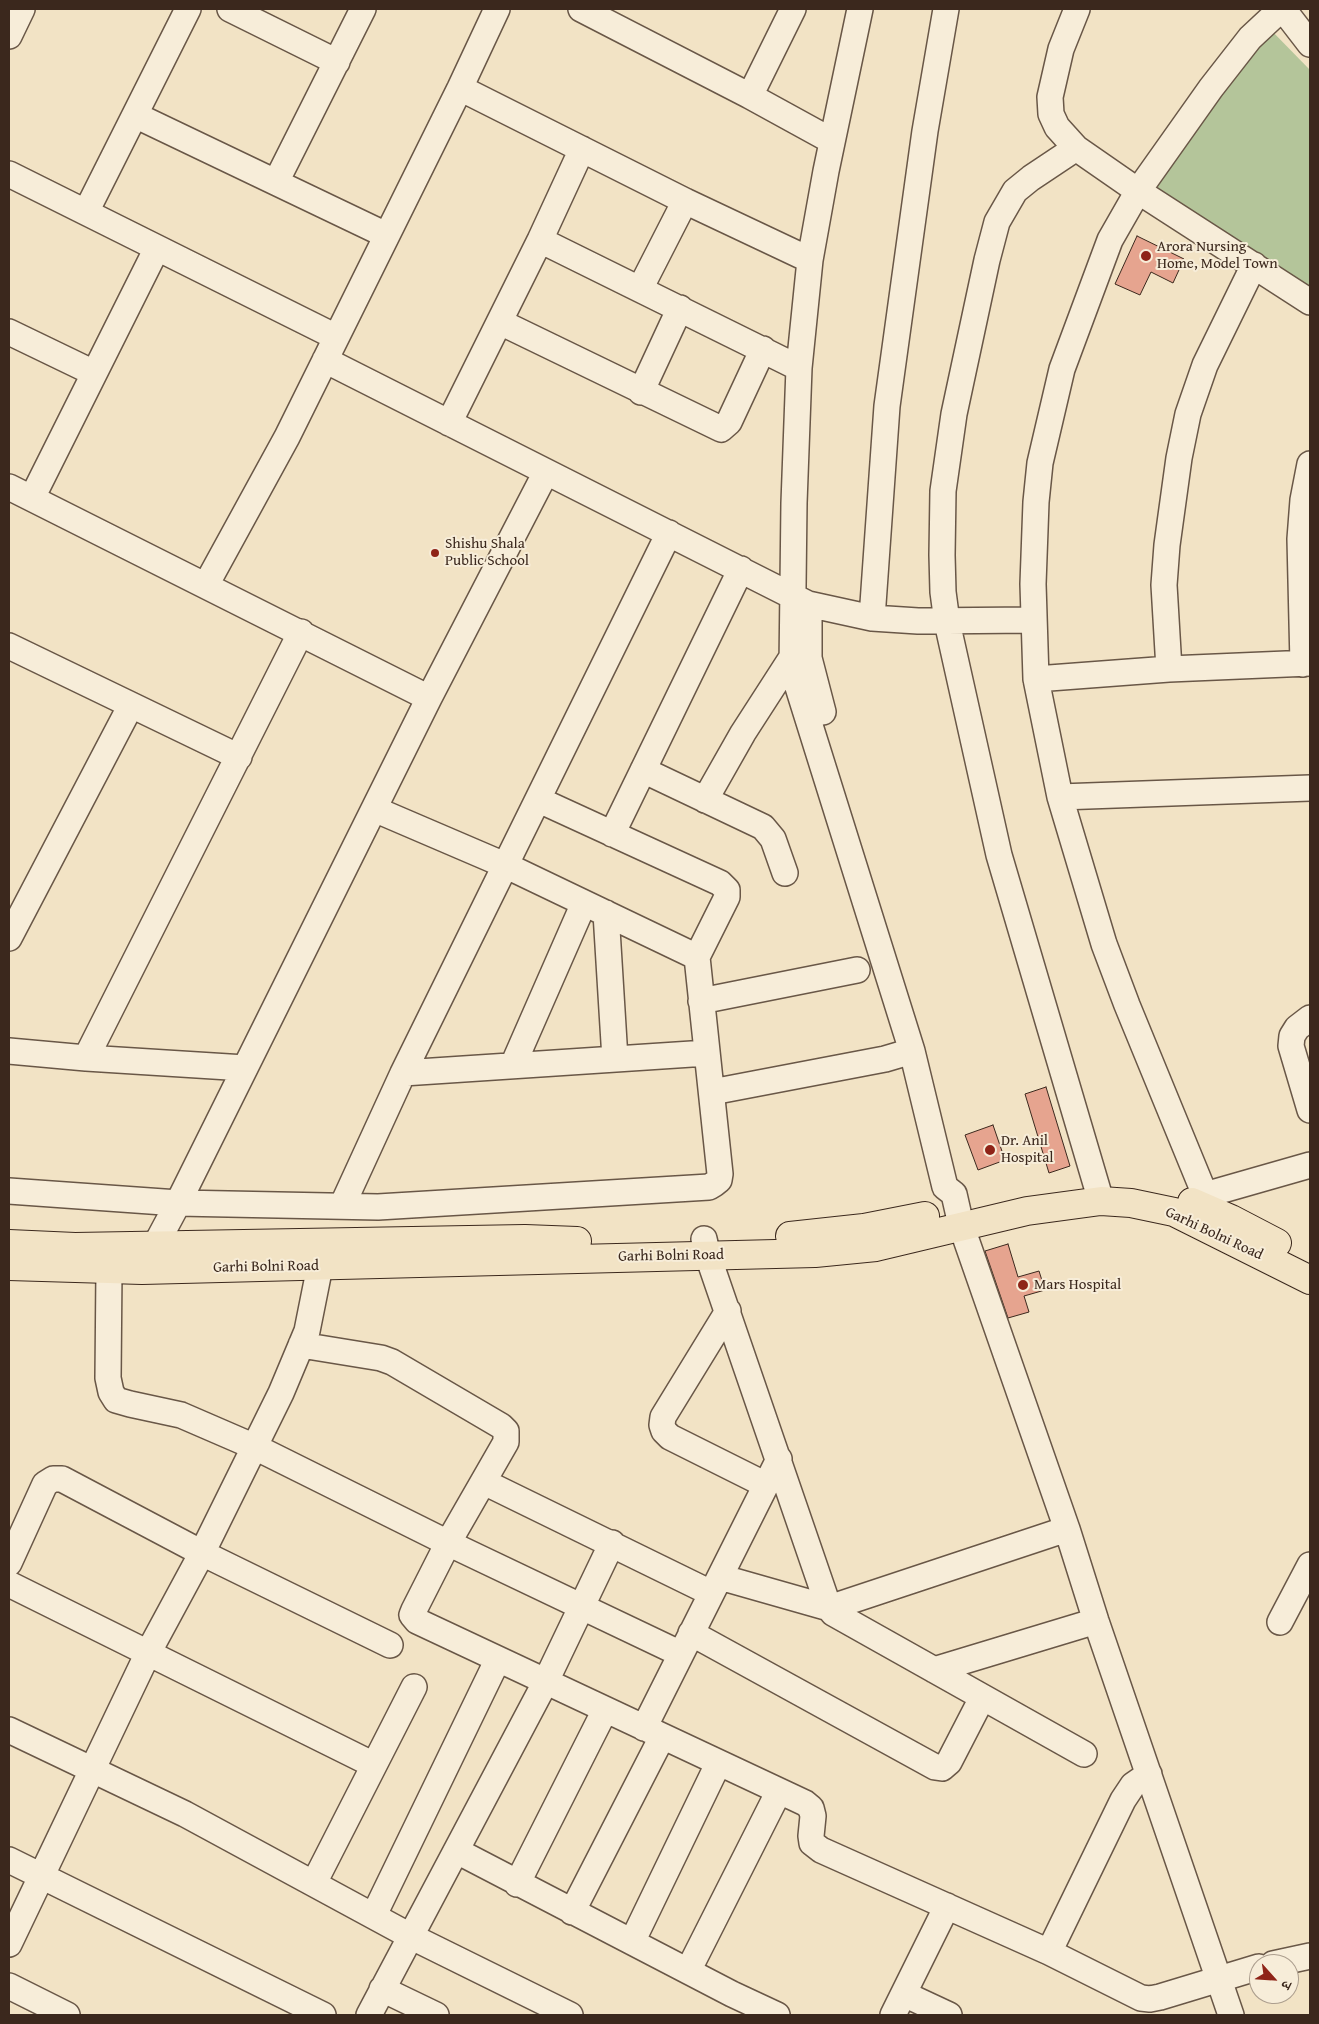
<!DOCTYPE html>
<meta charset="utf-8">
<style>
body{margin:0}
#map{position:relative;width:1319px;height:2024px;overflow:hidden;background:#f2e3c5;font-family:"Gentium Book Plus","Noto Serif Devanagari",serif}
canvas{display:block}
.frame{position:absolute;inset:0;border:10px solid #3b281d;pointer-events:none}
.north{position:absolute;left:1249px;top:1954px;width:50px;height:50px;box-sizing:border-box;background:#f7edd9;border:1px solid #ac9e8e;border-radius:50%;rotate:116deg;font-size:14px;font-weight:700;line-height:20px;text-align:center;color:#3b281d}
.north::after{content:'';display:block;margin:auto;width:18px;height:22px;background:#8f2418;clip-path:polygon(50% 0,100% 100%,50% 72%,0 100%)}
</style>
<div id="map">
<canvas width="1319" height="2024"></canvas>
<div class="frame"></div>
<div class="north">उ</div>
</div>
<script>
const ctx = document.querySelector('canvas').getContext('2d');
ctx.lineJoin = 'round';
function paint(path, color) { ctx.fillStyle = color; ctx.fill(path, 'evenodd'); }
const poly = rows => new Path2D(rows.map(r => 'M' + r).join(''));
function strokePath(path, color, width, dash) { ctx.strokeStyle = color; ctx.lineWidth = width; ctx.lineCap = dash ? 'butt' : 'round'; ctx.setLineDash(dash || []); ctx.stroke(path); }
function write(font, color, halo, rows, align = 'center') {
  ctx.font = font + ' "Gentium Book Plus",serif'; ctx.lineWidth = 4; ctx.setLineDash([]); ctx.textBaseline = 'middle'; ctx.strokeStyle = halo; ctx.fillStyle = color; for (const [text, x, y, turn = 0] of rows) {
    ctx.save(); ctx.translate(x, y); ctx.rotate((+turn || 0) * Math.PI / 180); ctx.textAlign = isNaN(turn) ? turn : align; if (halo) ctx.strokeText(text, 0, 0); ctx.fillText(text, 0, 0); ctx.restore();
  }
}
paint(poly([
 [1268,27,1310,70,1310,295,1148,194]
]), '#b4c59a');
const building = poly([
 [1137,236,1184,259,1173,283,1151,272,1140,295,1115,284,1137,236],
 [1046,1087,1070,1166,1049,1173,1025,1094,1046,1087],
 [993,1125,1005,1160,978,1170,965,1135,993,1125],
 [1008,1244,1018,1277,1039,1271,1045,1290,1024,1296,1029,1312,1008,1318,985,1251,1008,1244]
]);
paint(building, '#e6a48f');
strokePath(building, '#3b281d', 1);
const minor = poly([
 [230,9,337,62],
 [581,9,750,96,832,141],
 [860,9,826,171,810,260,799,368,794,503,792,668,912,1051,945,1187,954,1194,961,1225,1067,1529,1096,1621,1231,2015],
 [1077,9,1061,49,1050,97,1051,114,1057,127,1076,148,1138,191,1310,302],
 [1283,9,1310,44],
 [9,36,22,9],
 [460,88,685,201,810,260],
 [750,96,793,9],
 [135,115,386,235],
 [1076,148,1031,178,1015,191,997,222,987,260,954,414,943,491,942,555,943,592,947,622,999,855,1101,1201],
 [9,174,336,337],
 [276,182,363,9],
 [86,212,188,9],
 [540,240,799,368],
 [640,289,685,201],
 [500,322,721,429,729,422,763,349],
 [9,332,94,373],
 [325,360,808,604,872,618,918,621,1034,620],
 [641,392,680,308],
 [449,423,540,240,582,149],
 [9,487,429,698],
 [32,498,157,248],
 [206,585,287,437,460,88,497,9],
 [809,609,809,658,823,712],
 [872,618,887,406,925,131,946,9],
 [9,646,239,757],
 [1303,664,1300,539,1303,500,1310,464],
 [1169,669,1164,585,1167,545,1179,458,1188,414,1205,365,1254,265],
 [1036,679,1169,669,1310,663],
 [643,770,763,827,773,839,785,873],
 [1060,797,1310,788],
 [705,800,743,733,792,657],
 [374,809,507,866,697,957],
 [612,834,741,569],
 [606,913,615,1059],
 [9,938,131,705],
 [701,1001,857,970],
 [1310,1018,1297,1028,1292,1036,1291,1046,1310,1110],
 [9,1051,86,1058,245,1068],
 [86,1058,301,632],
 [513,1065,584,903],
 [403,1073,707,1053],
 [712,1092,885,1059,912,1051],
 [9,1191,178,1203,378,1207,709,1187,714,1184,719,1180,720,1174,697,957,727,897,727,890,720,883,539,800],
 [1205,1195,1127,1005,1104,944,1060,797,1036,679,1033,584,1036,502,1040,463,1062,369,1110,240,1138,191,1211,88,1250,38,1281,9],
 [1191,1202,1205,1195,1310,1165],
 [342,1206,403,1073,669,533],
 [704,1239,708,1256,829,1608,833,1613,1084,1754],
 [147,1261,178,1203,429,698,546,472],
 [109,1270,108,1378,111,1392,116,1400,130,1404,181,1415,255,1447,448,1543,681,1654],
 [728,1311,663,1417,662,1425,664,1431,670,1437,766,1485],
 [301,1345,381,1358,392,1362,501,1426,506,1431,506,1442,448,1543,414,1610,412,1615,417,1621,805,1803,811,1808,813,1816,811,1836,812,1843,821,1850,1049,1952,1141,1998,1150,1999,1160,1997,1259,1967],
 [484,1482,711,1593],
 [9,1563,45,1484,53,1479,62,1479,202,1553,390,1645],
 [720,1577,829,1608,1067,1529],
 [9,1584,374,1765],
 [1280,1622,1310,1565],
 [691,1633,935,1767,942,1768,949,1762,982,1698],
 [934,1670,1096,1621],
 [644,1728,779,1459],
 [9,1730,185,1814,412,1937,570,2015],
 [457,1851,732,1994,777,2015],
 [9,1860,323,2015],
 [314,1883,414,1687],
 [517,1884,605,1710],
 [572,1912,662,1737],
 [374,1915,498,1659],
 [632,1942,718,1764],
 [9,1944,148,1653,202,1553,281,1393,307,1331,320,1266,323,1246],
 [1049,1952,1123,1800,1133,1785,1149,1774],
 [1273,1964,1310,1956],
 [688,1971,779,1791],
 [9,1986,67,2015],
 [382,1989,436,2015],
 [904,1994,949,2015],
 [369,2015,546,1681,612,1543],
 [893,2015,947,1906]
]);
const major = poly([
 [1192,1202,1231,1219,1277,1243],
 [790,1236,864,1228,925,1216],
 [9,1244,75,1247,525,1239,577,1241],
 [9,1266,142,1270,815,1253,876,1247,1027,1211,1101,1201,1131,1203,1174,1212,1310,1280]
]);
strokePath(minor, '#695747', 28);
strokePath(major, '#3b281d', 30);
strokePath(minor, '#f7edd9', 25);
strokePath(major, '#f2e3c5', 28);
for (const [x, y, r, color] of [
 [1146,256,6,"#8f2418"],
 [435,553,5,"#8f2418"],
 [990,1150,6,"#8f2418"],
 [1023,1285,6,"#8f2418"]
]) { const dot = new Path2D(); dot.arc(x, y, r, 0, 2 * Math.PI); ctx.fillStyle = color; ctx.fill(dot); strokePath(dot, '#f7edd9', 2); }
write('15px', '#3b281d', '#f7edd9', [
 ["Arora Nursing",1157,247],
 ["Home, Model Town",1157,264],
 ["Shishu Shala",445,544],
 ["Public School",445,561],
 ["Dr. Anil",1001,1141],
 ["Hospital",1001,1158],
 ["Mars Hospital",1034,1285]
], 'left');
write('15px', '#3b281d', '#f7edd9', [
 ["Garhi Bolni Road",1214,1234,25],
 ["Garhi Bolni Road",671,1256,-1],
 ["Garhi Bolni Road",266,1267,-1]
]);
</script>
